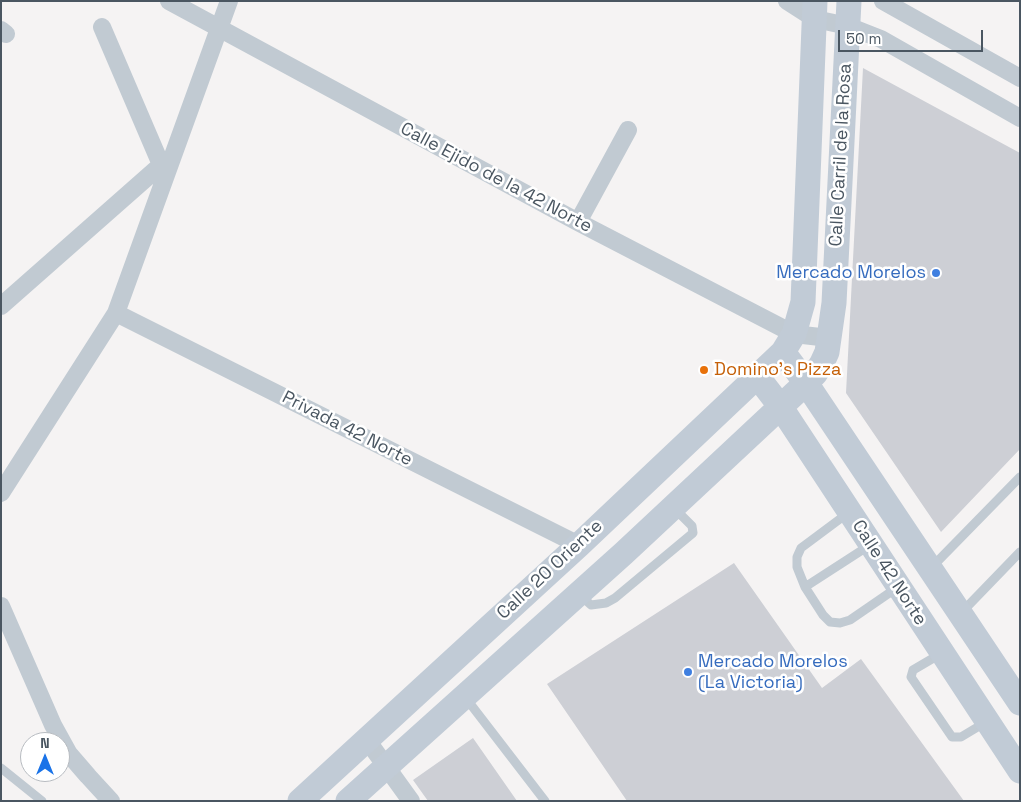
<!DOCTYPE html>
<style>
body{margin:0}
#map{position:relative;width:1021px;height:802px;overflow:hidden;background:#f5f3f3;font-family:"Space Grotesk",sans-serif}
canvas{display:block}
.frame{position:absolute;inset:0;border:2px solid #4a5661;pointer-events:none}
.north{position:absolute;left:20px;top:732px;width:50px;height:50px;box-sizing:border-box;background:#fff;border:1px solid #b7bbc0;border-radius:50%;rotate:0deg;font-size:14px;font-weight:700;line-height:20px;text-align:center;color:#4a5661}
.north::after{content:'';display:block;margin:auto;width:18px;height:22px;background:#1a73e8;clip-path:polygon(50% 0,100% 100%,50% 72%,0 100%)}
.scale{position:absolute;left:838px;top:30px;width:145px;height:22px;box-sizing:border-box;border:2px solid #4a5661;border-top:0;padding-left:6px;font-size:15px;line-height:18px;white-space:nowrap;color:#4a5661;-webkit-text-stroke:4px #fff;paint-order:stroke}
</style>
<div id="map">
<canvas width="1021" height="802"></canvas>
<div class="frame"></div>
<div class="north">N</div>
<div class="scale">50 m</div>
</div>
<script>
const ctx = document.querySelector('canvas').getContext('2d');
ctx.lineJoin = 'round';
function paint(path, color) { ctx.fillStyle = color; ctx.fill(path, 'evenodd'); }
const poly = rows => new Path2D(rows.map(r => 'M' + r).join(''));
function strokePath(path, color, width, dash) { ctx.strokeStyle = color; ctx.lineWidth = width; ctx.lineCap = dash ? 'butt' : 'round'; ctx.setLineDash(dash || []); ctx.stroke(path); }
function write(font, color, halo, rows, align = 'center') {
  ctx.font = font + ' "Space Grotesk",sans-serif'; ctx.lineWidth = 5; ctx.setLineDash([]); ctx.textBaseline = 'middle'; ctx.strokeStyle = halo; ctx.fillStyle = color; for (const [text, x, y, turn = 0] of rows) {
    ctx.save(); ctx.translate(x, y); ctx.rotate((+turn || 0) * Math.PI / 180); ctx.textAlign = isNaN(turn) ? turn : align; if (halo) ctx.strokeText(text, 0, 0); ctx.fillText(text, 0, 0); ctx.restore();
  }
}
paint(poly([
 [863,68,1020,153,1020,449,941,532,846,393],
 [734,563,822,688,861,659,964,801,627,801,547,684],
 [473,738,517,801,428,801,413,780]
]), '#cdcfd5');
strokePath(poly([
 [848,513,801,548,797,557,797,567,805,587,823,615,830,622,840,623,850,620,898,587],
 [931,568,1020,477],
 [805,587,870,545],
 [580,595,591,605,606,603,615,598,693,533,692,526,675,509],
 [962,612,1020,552],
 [942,653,913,670,911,677,952,737,961,737,986,722],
 [465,697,545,801],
 [1,768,42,801]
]), '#c1cad2', 9);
strokePath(poly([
 [169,1,578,222,794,334,829,338],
 [787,1,815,19,848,26,881,39,1020,118],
 [883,1,1020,78],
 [102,27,165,174],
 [1,30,6,34],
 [578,222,628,130],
 [1,306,161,165],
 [116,313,579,545],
 [1,493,116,313,229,1],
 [1,606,53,725,69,754,88,776,111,801],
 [367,740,411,801]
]), '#c1cad2', 18);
strokePath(poly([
 [783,352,806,383,1020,703],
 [757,376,780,406,1020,771],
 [300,801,579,545,783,352,794,334,803,302,815,1],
 [348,801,624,553,806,383,815,374,822,363,827,352,834,303,849,1]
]), '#c1cbd6', 25);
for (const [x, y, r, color] of [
 [936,273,5,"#3f7fe0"],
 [704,370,5,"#e8710a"],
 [688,672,5,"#3f7fe0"]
]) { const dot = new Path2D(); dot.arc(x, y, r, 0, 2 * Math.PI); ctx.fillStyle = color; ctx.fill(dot); strokePath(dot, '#fff', 2); }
write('18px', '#4a5661', '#fff', [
 ["Calle Carril de la Rosa",841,155,-87],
 ["Calle Ejido de la 42 Norte",496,178,28],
 ["Privada 42 Norte",347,429,27],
 ["Calle 20 Oriente",550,570,-43],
 ["Calle 42 Norte",889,573,57]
]);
write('18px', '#366cbe', '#fff', [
 ["Mercado Morelos",926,273],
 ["Mercado Morelos",698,662,"left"],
 ["(La Victoria)",698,683,"left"]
], 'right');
write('18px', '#c56008', '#fff', [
 ["Domino's Pizza",714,370]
], 'left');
</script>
